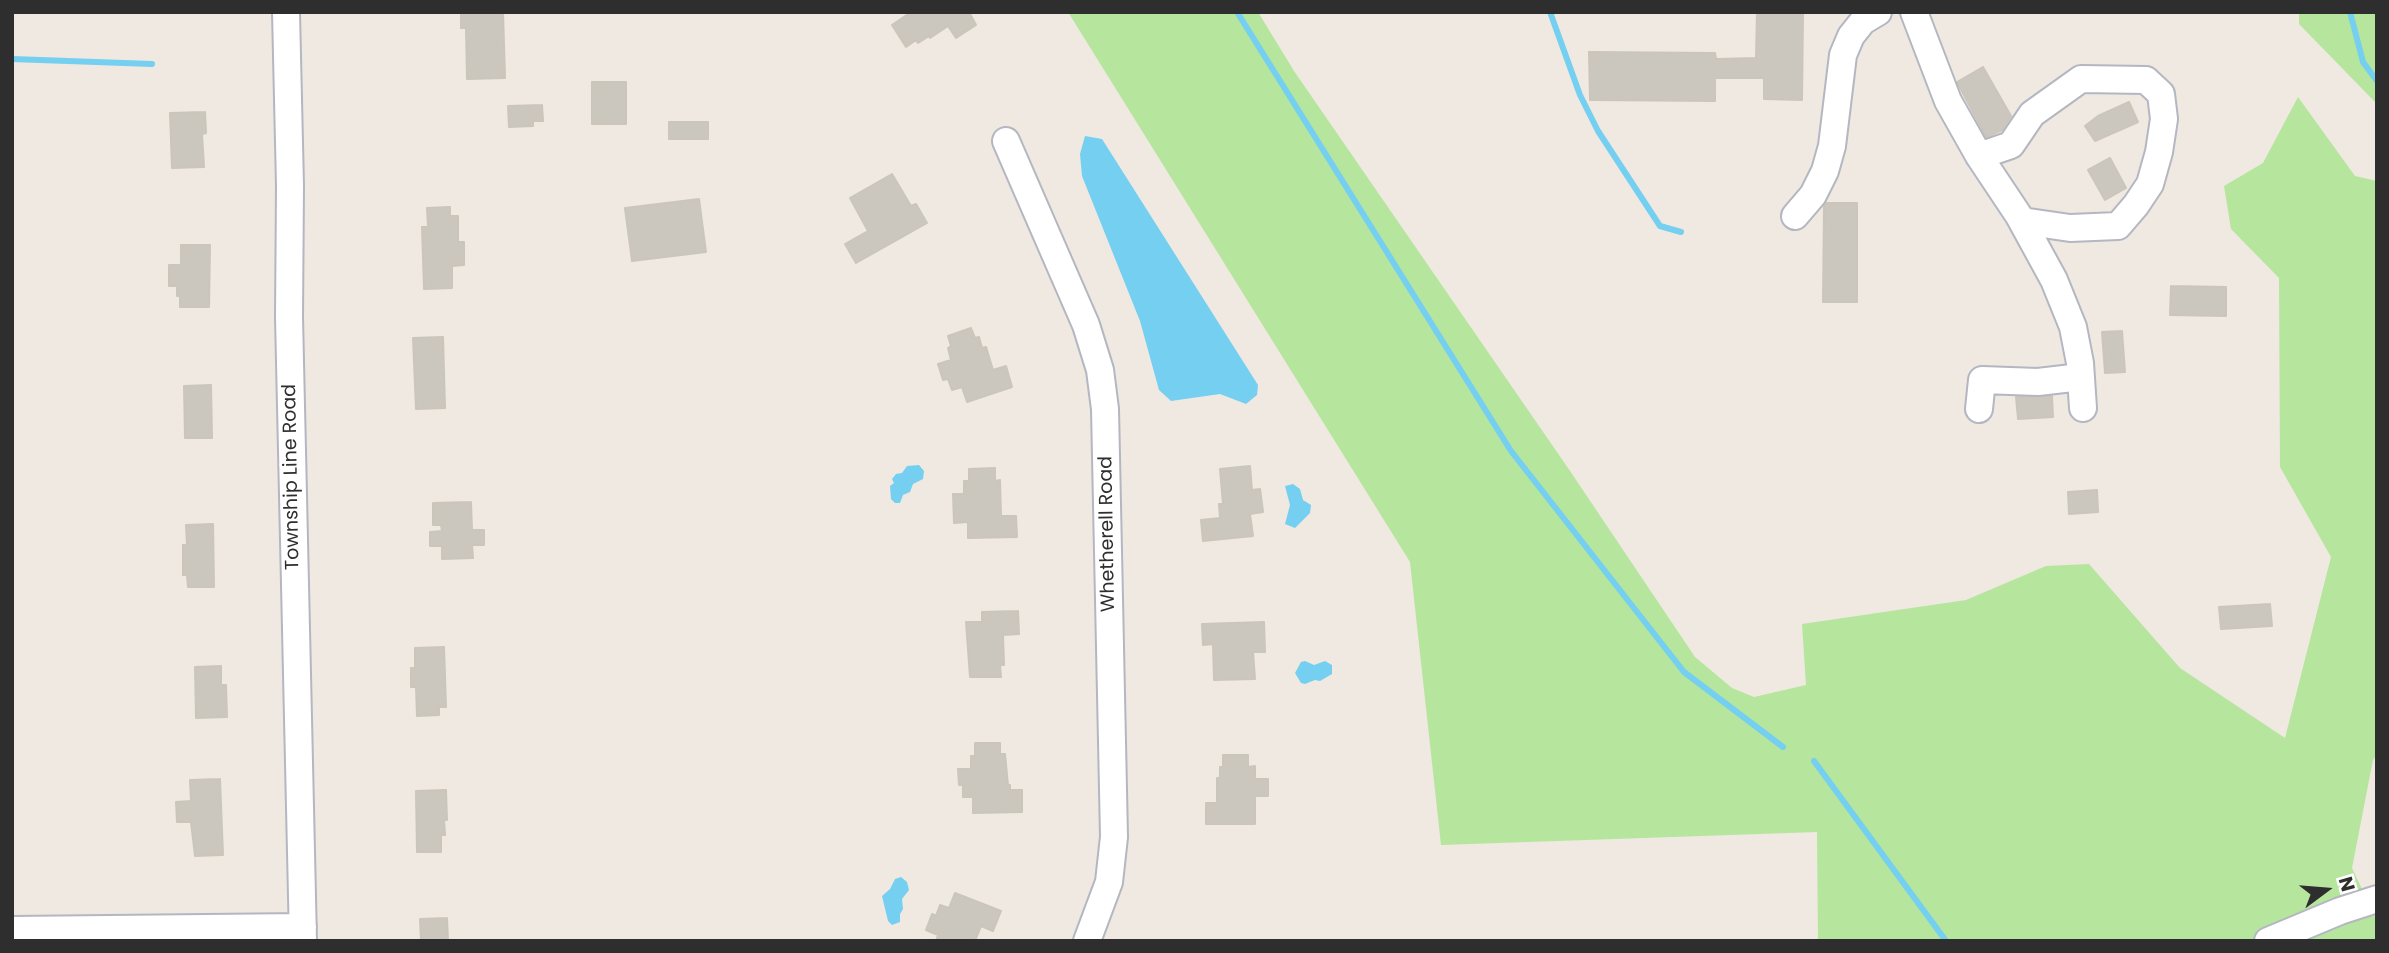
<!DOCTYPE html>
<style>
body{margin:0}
#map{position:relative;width:2389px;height:953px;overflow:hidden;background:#efe9e1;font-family:Poppins,sans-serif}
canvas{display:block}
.frame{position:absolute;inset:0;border:14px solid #2e2e2e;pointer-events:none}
.north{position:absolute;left:2291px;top:855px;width:70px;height:70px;-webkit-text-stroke:5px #fff;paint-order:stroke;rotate:74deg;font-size:19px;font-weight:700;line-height:28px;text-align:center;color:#2e2e2e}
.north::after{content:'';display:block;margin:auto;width:24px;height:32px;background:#2e2e2e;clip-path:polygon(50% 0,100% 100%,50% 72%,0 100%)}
</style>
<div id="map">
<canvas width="2389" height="953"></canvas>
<div class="frame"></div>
<div class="north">N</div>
</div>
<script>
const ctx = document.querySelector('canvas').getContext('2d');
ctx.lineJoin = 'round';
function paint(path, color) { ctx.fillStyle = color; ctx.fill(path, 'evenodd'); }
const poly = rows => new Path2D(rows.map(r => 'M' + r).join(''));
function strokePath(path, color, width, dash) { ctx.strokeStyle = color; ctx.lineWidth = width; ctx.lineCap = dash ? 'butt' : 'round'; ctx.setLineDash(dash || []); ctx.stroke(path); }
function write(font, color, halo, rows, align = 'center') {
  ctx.font = font + ' Poppins,sans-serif'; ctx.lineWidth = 5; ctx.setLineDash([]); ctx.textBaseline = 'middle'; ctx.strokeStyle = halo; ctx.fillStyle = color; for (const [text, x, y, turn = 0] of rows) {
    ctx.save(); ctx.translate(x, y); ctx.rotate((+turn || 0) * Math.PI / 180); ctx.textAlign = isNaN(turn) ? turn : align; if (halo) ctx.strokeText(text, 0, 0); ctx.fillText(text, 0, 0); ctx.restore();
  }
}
paint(poly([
 [1068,12,1258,12,1294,71,1568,468,1695,657,1732,688,1754,697,1806,685,1802,624,1966,600,2046,566,2089,564,2180,668,2285,738,2331,557,2280,467,2279,278,2231,229,2224,186,2263,163,2298,97,2355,176,2377,181,2377,755,2373,760,2352,868,2377,921,2377,941,1818,941,1817,832,1441,845,1410,562],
 [2299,12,2377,12,2377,104,2299,24]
]), '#b6e59e');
paint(poly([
 [1085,136,1102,139,1258,385,1257,395,1246,404,1220,394,1171,401,1159,390,1140,321,1082,176,1080,154],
 [919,465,924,471,923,479,913,484,910,492,903,495,900,503,895,503,891,499,890,486,894,483,892,479,896,474,902,473,907,466],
 [1293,484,1300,489,1303,500,1311,505,1310,513,1295,528,1285,524,1290,505,1285,486],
 [1305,661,1314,665,1325,661,1332,665,1332,674,1320,681,1315,680,1305,684,1301,683,1295,673,1301,662],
 [901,877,907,882,909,890,902,899,903,909,900,914,900,922,892,925,888,921,882,896,890,889,895,879]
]), '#75cff0');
strokePath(poly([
 [1237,12,1511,451,1684,672,1783,747],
 [1550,12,1580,95,1598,131,1660,226,1681,232],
 [2350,12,2363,62,2377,81],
 [12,59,152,64],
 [1814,761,1946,941]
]), '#75cff0', 6);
const building = poly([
 [461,12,503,12,505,78,467,79,466,28,461,28,461,12],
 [911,12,969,12,976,25,956,38,948,26,930,38,929,36,918,43,916,40,906,47,892,25,911,12],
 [1757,12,1803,12,1802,100,1764,99,1764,78,1715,78,1715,101,1590,100,1589,52,1715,53,1716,59,1756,58,1757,12],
 [1983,67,2011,116,2002,130,1986,137,1957,82,1983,67],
 [592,82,626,82,626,124,592,124,592,82],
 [2129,102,2138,122,2095,141,2085,126,2098,116,2129,102],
 [542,105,543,121,533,121,533,126,509,127,508,106,542,105],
 [205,112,206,133,202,134,204,167,172,168,170,113,205,112],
 [669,122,708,122,708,139,669,139,669,122],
 [2110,158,2126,188,2105,200,2088,170,2110,158],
 [892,174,911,206,916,204,927,223,856,263,845,244,868,231,850,198,892,174],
 [699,199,706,252,632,261,625,208,699,199],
 [1826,203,1857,203,1857,302,1823,302,1824,207,1826,203],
 [450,207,450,216,458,216,458,242,464,242,464,265,452,266,452,288,424,289,422,227,428,227,427,208,450,207],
 [181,245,210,245,209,307,180,307,180,296,177,296,177,286,169,286,169,265,181,265,181,245],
 [2171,286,2226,287,2226,316,2170,315,2171,286],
 [971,328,975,338,979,337,982,348,986,347,993,370,1006,366,1012,387,967,402,962,387,952,390,948,379,943,380,938,364,951,360,948,348,951,346,948,336,971,328],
 [2122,331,2125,372,2105,373,2102,332,2122,331],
 [443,337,445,408,416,409,413,338,443,337],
 [211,385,212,438,185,438,184,386,211,385],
 [2052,396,2053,417,2018,419,2016,397,2052,396],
 [1250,466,1252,490,1260,489,1263,512,1250,514,1253,536,1203,541,1201,520,1220,518,1219,504,1223,504,1220,469,1250,466],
 [995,468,995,481,1000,480,1001,516,1016,516,1017,537,968,538,968,522,954,523,953,494,964,494,964,481,969,481,969,469,995,468],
 [2097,490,2098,512,2069,514,2068,492,2097,490],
 [471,502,472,530,484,530,484,545,472,545,473,558,442,559,442,546,430,546,430,532,442,531,441,525,433,525,433,503,471,502],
 [213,524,214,587,188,587,187,575,183,575,183,545,187,545,186,525,213,524],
 [2270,604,2272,626,2221,629,2219,607,2270,604],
 [1018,611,1019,634,1003,635,1004,665,1000,665,1001,677,970,677,966,622,982,622,982,612,1018,611],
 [1264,622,1265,652,1253,652,1255,679,1214,680,1213,644,1203,645,1202,624,1264,622],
 [444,647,446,707,439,707,439,715,417,716,416,687,411,687,411,668,415,668,415,648,444,647],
 [221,666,221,685,226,685,227,717,196,718,195,667,221,666],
 [975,743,1000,743,1000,754,1005,754,1008,785,1010,785,1010,790,1022,790,1022,812,973,813,973,797,963,797,963,785,959,785,958,769,971,769,971,756,975,756,975,743],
 [1223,755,1248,755,1248,767,1255,766,1255,779,1268,779,1268,796,1255,796,1255,824,1206,824,1206,803,1217,803,1217,778,1220,778,1220,767,1223,767,1223,755],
 [220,779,223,855,195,856,191,822,177,822,176,802,191,801,190,780,220,779],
 [446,790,447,820,444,820,445,835,441,835,441,852,417,852,416,791,446,790],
 [955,893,1001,911,993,931,981,926,975,941,936,941,938,935,926,930,932,914,936,916,940,905,949,908,955,893],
 [447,918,448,941,421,941,420,919,447,918]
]);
paint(building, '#cbc7bf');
strokePath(building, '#cbc5ba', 2);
const minor = poly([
 [286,12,290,186,289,317,303,941],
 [1914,12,1948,101,1979,156,2019,216,2054,280,2073,327,2080,363,2083,408],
 [1006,141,1086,325,1100,370,1105,409,1114,837,1109,882,1087,941],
 [1979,156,2011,145,2032,114,2081,79,2146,80,2161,94,2164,119,2159,152,2150,184,2136,205,2118,226,2070,228,2022,221],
 [1795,216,1813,195,1825,171,1832,146,1843,55,1851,36,1863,21,1878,12],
 [1979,409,1982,380,2038,382,2081,377],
 [12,930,303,927],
 [2268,941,2340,911,2377,899]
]);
strokePath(minor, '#b4b7c1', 30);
strokePath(minor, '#fff', 26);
write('19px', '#2e2e2e', '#fff', [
 ["Township Line Road",292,477,-91],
 ["Whetherell Road",1108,534,-91]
]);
</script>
